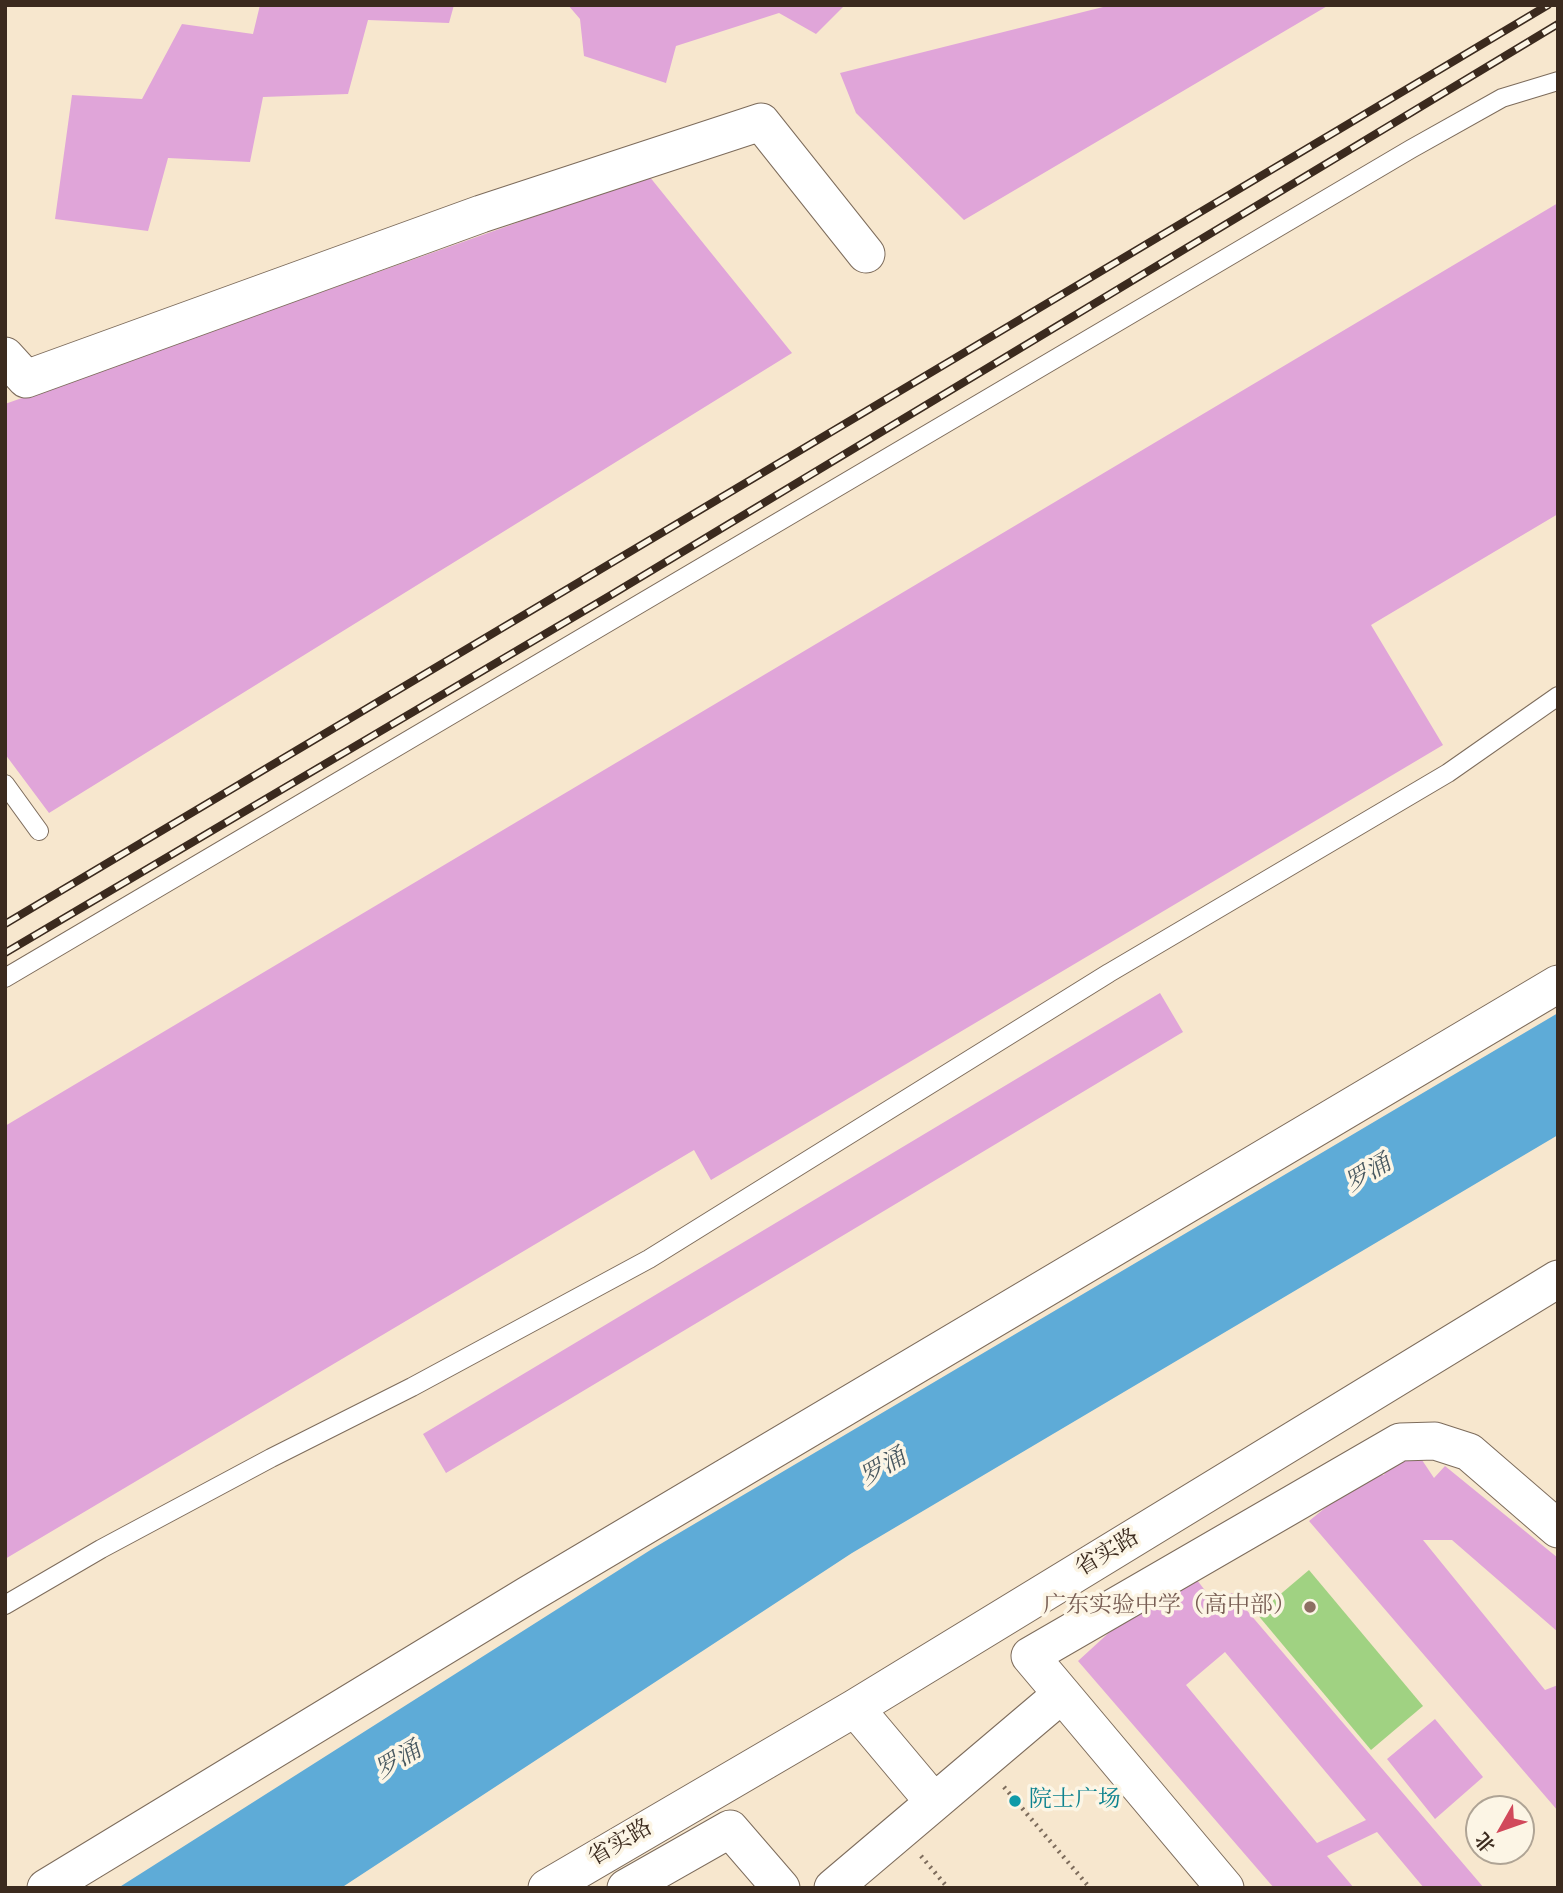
<!DOCTYPE html>
<meta charset="utf-8">
<style>
body{margin:0}
#map{position:relative;width:1563px;height:1893px;overflow:hidden;background:#f7e7ce;font-family:"IM FELL Double Pica","Noto Serif SC",serif}
canvas{display:block}
.frame{position:absolute;inset:0;border:7px solid #3b2a1e;pointer-events:none}
.north{position:absolute;left:1465px;top:1795px;width:70px;height:70px;box-sizing:border-box;background:#fcf5e5;border:2px solid #afa495;border-radius:50%;rotate:230deg;font-size:19px;font-weight:700;line-height:28px;text-align:center;color:#3b2a1e}
.north::after{content:'';display:block;margin:auto;width:24px;height:32px;background:#d1495b;clip-path:polygon(50% 0,100% 100%,50% 72%,0 100%)}
</style>
<div id="map">
<canvas width="1563" height="1893"></canvas>
<div class="frame"></div>
<div class="north">北</div>
</div>
<script>
const ctx = document.querySelector('canvas').getContext('2d');
ctx.lineJoin = 'round';
function paint(path, color) { ctx.fillStyle = color; ctx.fill(path, 'evenodd'); }
const poly = rows => new Path2D(rows.map(r => 'M' + r).join(''));
function strokePath(path, color, width, dash) { ctx.strokeStyle = color; ctx.lineWidth = width; ctx.lineCap = dash ? 'butt' : 'round'; ctx.setLineDash(dash || []); ctx.stroke(path); }
function write(font, color, halo, rows, align = 'center') {
  ctx.font = font + ' "IM FELL Double Pica","Noto Serif SC",serif'; ctx.lineWidth = 7; ctx.setLineDash([]); ctx.textBaseline = 'middle'; ctx.strokeStyle = halo; ctx.fillStyle = color; for (const [text, x, y, turn = 0] of rows) {
    ctx.save(); ctx.translate(x, y); ctx.rotate((+turn || 0) * Math.PI / 180); ctx.textAlign = isNaN(turn) ? turn : align; if (halo) ctx.strokeText(text, 0, 0); ctx.fillText(text, 0, 0); ctx.restore();
  }
}
paint(poly([
 [1309,1570,1423,1706,1371,1750,1257,1614]
]), '#a0d282');
paint(poly([
 [1558,1013,1558,1135,852,1553,341,1888,118,1888,652,1549]
]), '#5eabd7');
paint(poly([
 [260,5,454,5,449,23,368,20,348,94,263,97,250,162,168,158,148,231,55,219,72,95,142,99,182,24,253,34],
 [568,5,845,5,816,34,779,13,676,46,666,83,584,56,580,19],
 [1111,5,1329,5,964,220,856,113,840,73],
 [649,176,792,353,49,813,5,754,5,404],
 [1558,203,1558,514,1371,625,1443,745,711,1180,694,1150,5,1559,5,1126],
 [1160,993,1183,1032,446,1473,423,1434],
 [1405,1455,1422,1460,1434,1478,1445,1466,1558,1558,1558,1632,1452,1540,1423,1540,1545,1690,1558,1685,1558,1811,1309,1521,1367,1474,1384,1475,1390,1460],
 [1197,1580,1210,1597,1232,1593,1484,1888,1424,1888,1377,1832,1327,1856,1354,1888,1274,1888,1078,1661,1125,1618,1157,1604,1163,1588],
 [1225,1652,1366,1820,1317,1843,1186,1685],
 [1435,1719,1483,1777,1435,1819,1387,1759]
]), '#e0a5d9');
const service = poly([
 [5,784,39,831],
 [5,978,1411,149,1502,98,1558,81],
 [5,1605,101,1549,271,1458,412,1387,649,1259,1109,973,1448,773,1558,696]
]);
const minor = poly([
 [5,356,26,379,481,214,761,122,866,254],
 [1062,1694,1030,1656,1400,1442,1435,1441,1469,1452,1558,1529],
 [855,1708,934,1802],
 [46,1888,528,1595,1558,984],
 [547,1888,855,1708,1558,1279],
 [626,1888,730,1829,781,1888],
 [833,1888,1062,1694,1225,1888]
]);
strokePath(service, '#7d6c5c', 20);
strokePath(minor, '#7d6c5c', 39);
strokePath(poly([
 [1004,1787,1090,1888],
 [921,1856,948,1888]
]), '#7d6c5c', 4.5, [2, 5]);
strokePath(service, '#fff', 18);
strokePath(minor, '#fff', 37);
const rail = poly([
 [5,924,1548,5],
 [5,953,611,595,1558,24]
]);
strokePath(rail, '#3b2a1e', 8);
strokePath(rail, '#fcf5e5', 5, [16]);
for (const [x, y, r, color] of [
 [1310,1607,7,"#8d6e63"],
 [1015,1801,7,"#0f9aa8"]
]) { const dot = new Path2D(); dot.arc(x, y, r, 0, 2 * Math.PI); ctx.fillStyle = color; ctx.fill(dot); strokePath(dot, '#fcf5e5', 2.5); }
write('23px', '#3b2a1e', '#fcf5e5', [
 ["省实路",1108,1554,-31],
 ["省实路",621,1844,-30]
]);
write('23px', '#785e54', '#fcf5e5', [
 ["广东实验中学（高中部）",1296,1607]
], 'right');
write('23px', '#0d838f', '#fcf5e5', [
 ["院士广场",1029,1801]
], 'left');
write('italic 24px', '#47575f', '#fcf5e5', [
 ["罗涌",1369,1175,-31],
 ["罗涌",884,1469,-31],
 ["罗涌",399,1762,-31]
]);
</script>
